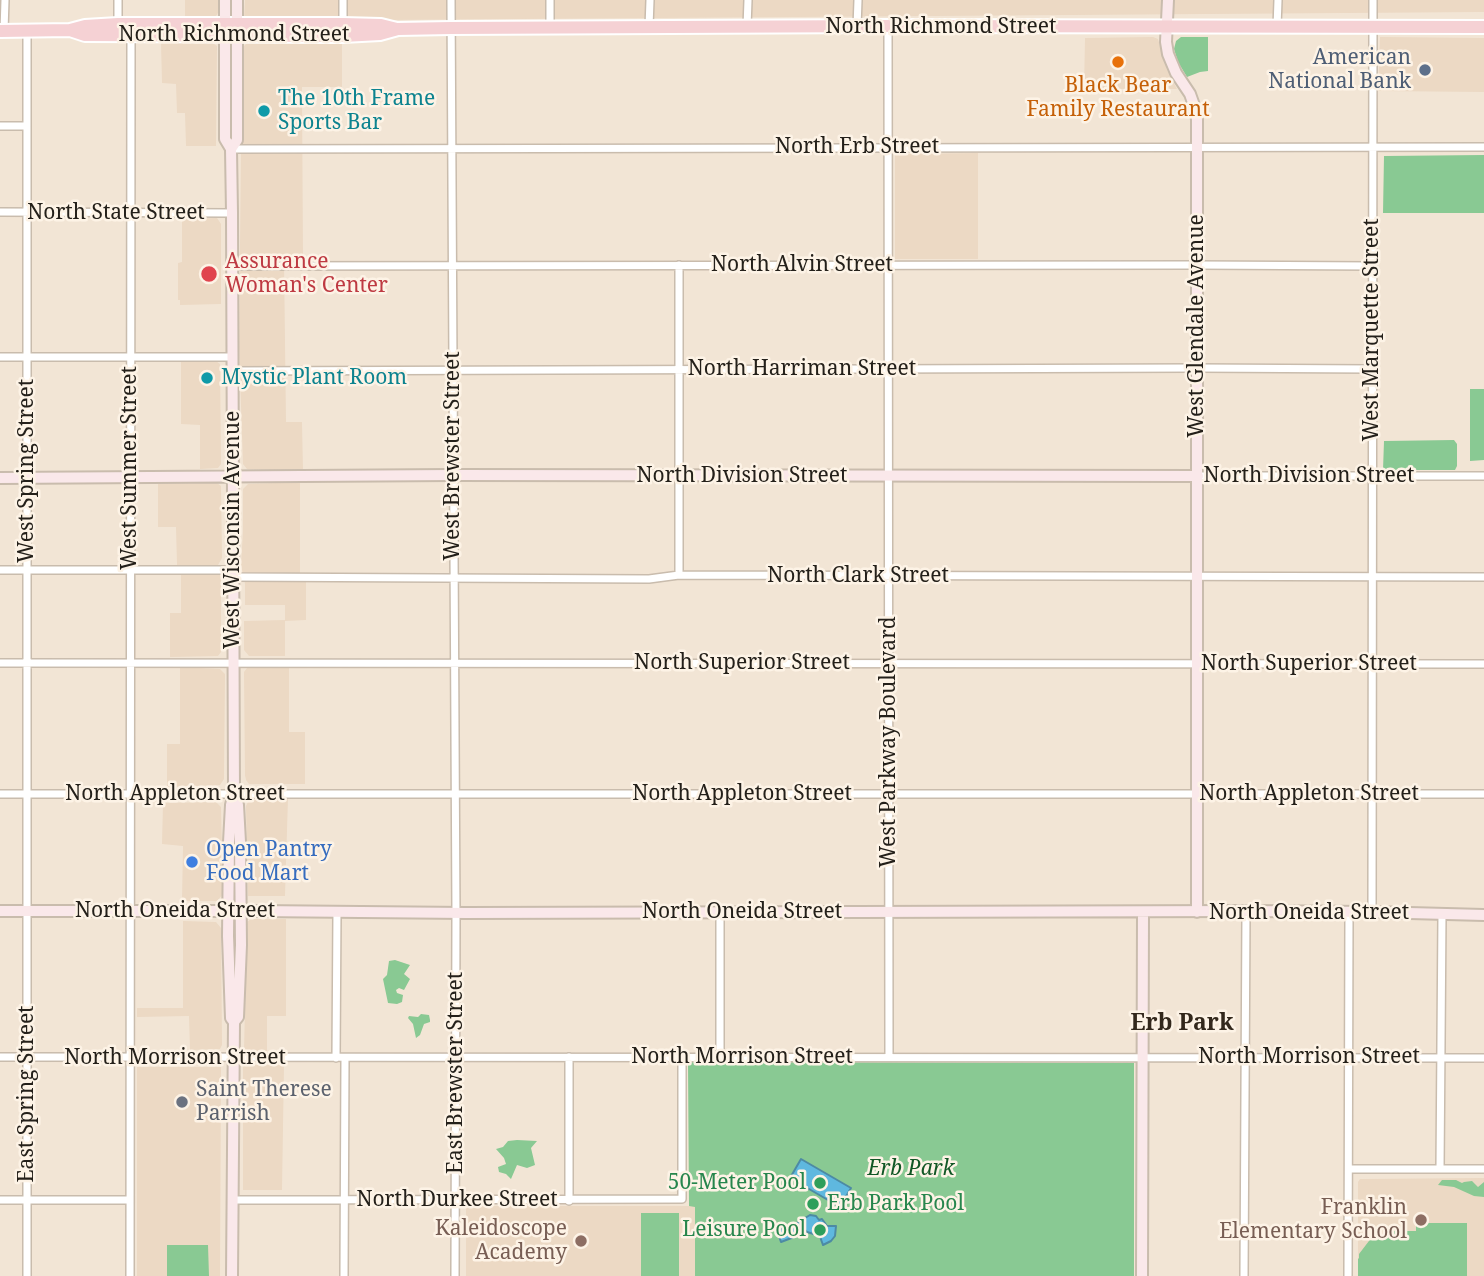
<!DOCTYPE html>
<style>
body{margin:0}
canvas{display:block;background:#f2e5d5}
</style>
<canvas width="1484" height="1276"></canvas>
<script>
const ctx = document.querySelector('canvas').getContext('2d');
ctx.lineJoin = 'round';
function paint(path, color) { ctx.fillStyle = color; ctx.fill(path, 'evenodd'); }
const poly = rows => new Path2D(rows.map(r => 'M' + r).join(''));
function strokePath(path, color, width, dash) { ctx.strokeStyle = color; ctx.lineWidth = width; ctx.lineCap = dash ? 'butt' : 'round'; ctx.setLineDash(dash || []); ctx.stroke(path); }
function write(font, color, halo, rows, align = 'center') {
  ctx.font = font + ' "Noto Serif",serif'; ctx.lineWidth = 5; ctx.setLineDash([]); ctx.textBaseline = 'middle'; ctx.strokeStyle = halo; ctx.fillStyle = color; for (const [text, x, y, turn = 0] of rows) {
    ctx.save(); ctx.translate(x, y); ctx.rotate((+turn || 0) * Math.PI / 180); ctx.textAlign = isNaN(turn) ? turn : align; if (halo) ctx.strokeText(text, 0, 0); ctx.fillText(text, 0, 0); ctx.restore();
  }
}
paint(poly([
 [185,0,220,0,220,8,217,15,211,19,185,20],
 [245,0,1484,0,1484,12,244,21],
 [1153,37,1158,39,1167,70,1177,89,1084,89,1085,38],
 [1380,37,1484,38,1484,92,1378,91],
 [342,40,342,87,302,87,303,260,284,261,286,422,302,422,303,471,247,469,243,464,239,346,242,48,248,42],
 [161,42,211,42,217,46,216,146,186,146,185,113,177,113,176,84,162,83],
 [978,153,978,259,895,259,895,154],
 [217,218,221,224,221,304,180,305,180,300,178,300,178,263,182,262,182,219],
 [181,361,216,361,220,364,221,464,218,468,200,469,200,425,181,424],
 [300,482,300,581,306,582,306,620,285,621,285,656,249,656,244,650,244,621,285,620,285,605,245,605,245,584,241,565,243,531,243,489,248,484],
 [158,483,217,483,221,486,222,558,218,565,177,565,176,527,158,527],
 [219,573,221,578,221,652,218,656,170,657,170,613,181,613,181,574],
 [289,666,289,732,305,732,305,784,249,784,246,780,245,775,244,672,247,668],
 [180,667,220,669,225,674,224,779,220,785,167,787,167,744,180,744],
 [288,798,285,896,248,896,246,806,249,800],
 [216,802,221,807,223,894,217,901,182,901,183,846,162,844,163,803],
 [251,919,286,919,286,1016,267,1016,267,1051,244,1051,247,922],
 [183,921,216,922,221,928,222,1045,220,1049,190,1050,189,1016,137,1017,137,1008,183,1008],
 [243,1065,284,1065,282,1190,243,1190],
 [137,1067,221,1067,220,1276,137,1276],
 [1484,1178,1484,1276,1358,1276,1358,1182,1360,1179],
 [466,1206,695,1206,695,1276,466,1276]
]), '#ecd9c4');
paint(poly([
 [1181,37,1208,37,1208,71,1200,72,1187,77,1178,62,1174,49,1176,41],
 [1484,155,1484,213,1383,213,1384,156],
 [1470,389,1484,389,1484,460,1470,461],
 [1454,440,1457,444,1457,466,1455,470,1383,470,1384,441],
 [395,960,410,965,404,974,410,979,404,990,399,988,396,990,397,993,403,995,402,1002,397,1004,388,1003,383,979,387,975,389,961],
 [421,1014,429,1015,430,1020,430,1022,424,1024,420,1035,416,1038,413,1024,408,1018,409,1016,418,1017],
 [688,1062,1134,1063,1134,1276,695,1276,695,1207,689,1206],
 [517,1140,537,1141,531,1148,535,1165,527,1168,517,1165,511,1179,506,1174,499,1172,498,1167,506,1164,504,1158,496,1149,503,1147,508,1141],
 [1442,1180,1456,1180,1462,1183,1464,1182,1472,1181,1478,1187,1484,1182,1484,1197,1474,1196,1454,1187,1438,1185],
 [641,1213,679,1213,679,1276,641,1276],
 [1421,1223,1467,1223,1467,1276,1358,1276,1358,1259,1359,1258,1359,1254,1372,1237,1384,1238,1385,1235,1383,1231,1416,1231,1416,1226,1420,1226],
 [167,1245,208,1245,209,1276,167,1276]
]), '#89c993');
const water = poly([
 [801,1159,851,1188,840,1207,790,1178,801,1159],
 [810,1215,816,1216,819,1220,822,1219,827,1226,836,1226,835,1236,831,1241,823,1245,819,1234,817,1235,807,1232,802,1227,800,1229,802,1234,781,1242,777,1230,795,1224,810,1215]
]);
paint(water, '#5fb8df');
strokePath(water, '#4d8aa4', 2);
const street = poly([
 [451,0,456,913,455,1276],
 [118,24,118,0],
 [343,25,343,0],
 [888,26,889,1056],
 [649,27,650,0],
 [747,27,748,0],
 [857,27,858,0],
 [1277,27,1278,0],
 [550,28,550,0],
 [4,31,5,0],
 [27,31,27,1276],
 [0,126,27,126],
 [231,149,1484,147],
 [0,212,232,213],
 [679,265,679,575],
 [231,266,1197,265,1372,266],
 [0,357,232,357],
 [232,371,1197,368,1372,369],
 [1198,476,1484,476],
 [0,570,233,570],
 [233,577,649,579,679,575,1484,577],
 [0,663,1484,664],
 [0,794,1484,794],
 [720,912,720,1057],
 [1372,912,1373,0],
 [0,1057,1484,1058],
 [569,1057,569,1201],
 [336,1058,337,911],
 [1349,1169,1484,1169],
 [1440,1169,1442,914],
 [0,1200,130,1200],
 [233,1200,682,1199,682,1057],
 [130,1276,131,32],
 [344,1276,345,1058],
 [1244,1276,1246,911],
 [1348,1276,1349,911]
]);
const secondary = poly([
 [225,0,225,139,231,149,232,213,234,793,231,805,229,842,228,936,231,1018,234,1022,232,1276],
 [1168,0,1166,42,1168,54,1176,73,1190,94,1196,111,1197,120,1197,912],
 [231,149,237,140,237,0],
 [0,478,453,475,1198,476],
 [0,911,256,911,466,913,1246,911,1372,912,1484,915],
 [234,1022,238,1017,241,945,240,842,238,805,234,793],
 [1142,1276,1143,912]
]);
const primary = poly([
 [70,30,85,35,343,36,380,34,398,29,451,28,888,26,1484,27],
 [0,31,70,30,85,26,118,24,343,24,381,25,397,29]
]);
strokePath(street, '#c9bcad', 10);
strokePath(secondary, '#c9bcad', 14);
strokePath(primary, '#fff', 16);
strokePath(street, '#fff', 7);
strokePath(secondary, '#fae8ea', 10);
strokePath(primary, '#f5d1d4', 12);
for (const [x, y, r, color] of [
 [1118,62,7,"#e8710a"],
 [1425,70,7,"#5c6f8a"],
 [264,111,7,"#0f9aa8"],
 [209,274,9,"#e0444e"],
 [207,378,7,"#0f9aa8"],
 [192,862,7,"#3f7fe0"],
 [182,1102,7,"#6b7280"],
 [820,1183,7,"#2e9e5b"],
 [813,1204,7,"#2e9e5b"],
 [1421,1220,7,"#8d6e63"],
 [820,1230,7,"#2e9e5b"],
 [581,1241,7,"#8d6e63"]
]) { const dot = new Path2D(); dot.arc(x, y, r, 0, 2 * Math.PI); ctx.fillStyle = color; ctx.fill(dot); strokePath(dot, '#fdf3e6', 2.5); }
write('21px', '#24201a', '#fdf3e6', [
 ["North Richmond Street",941,27],
 ["North Richmond Street",234,35],
 ["North Erb Street",857,147],
 ["North State Street",116,213],
 ["North Alvin Street",802,265],
 ["West Glendale Avenue",1197,326,-90],
 ["West Marquette Street",1372,330,-90],
 ["North Harriman Street",802,369],
 ["West Brewster Street",453,456,-90],
 ["West Summer Street",130,468,-90],
 ["West Spring Street",27,471,-90],
 ["North Division Street",742,476],
 ["North Division Street",1309,476],
 ["West Wisconsin Avenue",233,530,-90],
 ["North Clark Street",858,576],
 ["North Superior Street",742,663],
 ["North Superior Street",1309,664],
 ["West Parkway Boulevard",889,742,-90],
 ["North Appleton Street",175,794],
 ["North Appleton Street",742,794],
 ["North Appleton Street",1309,794],
 ["North Oneida Street",175,911],
 ["North Oneida Street",742,912],
 ["North Oneida Street",1309,913],
 ["North Morrison Street",742,1057],
 ["North Morrison Street",1309,1057],
 ["North Morrison Street",175,1058],
 ["East Brewster Street",456,1073,-90],
 ["East Spring Street",27,1094,-90],
 ["North Durkee Street",457,1200]
]);
write('21px', '#4e5e75', '#fdf3e6', [
 ["American",1411,58],
 ["National Bank",1411,82]
], 'right');
write('21px', '#c56008', '#fdf3e6', [
 ["Black Bear",1118,86],
 ["Family Restaurant",1118,110]
]);
write('21px', '#0d838f', '#fdf3e6', [
 ["The 10th Frame",278,99],
 ["Sports Bar",278,123],
 ["Mystic Plant Room",221,378]
], 'left');
write('21px', '#be3a42', '#fdf3e6', [
 ["Assurance",225,262],
 ["Woman's Center",225,286]
], 'left');
write('21px', '#366cbe', '#fdf3e6', [
 ["Open Pantry",206,850],
 ["Food Mart",206,874]
], 'left');
write('21px', '#5b616d', '#fdf3e6', [
 ["Saint Therese",196,1090],
 ["Parrish",196,1114]
], 'left');
write('italic 21px', '#115725', '#fdf3e6', [
 ["Erb Park",911,1169]
]);
write('21px', '#27864d', '#fdf3e6', [
 ["50-Meter Pool",806,1183],
 ["Erb Park Pool",827,1204,"left"],
 ["Leisure Pool",806,1230]
], 'right');
write('21px', '#785e54', '#fdf3e6', [
 ["Franklin",1407,1208],
 ["Elementary School",1407,1232],
 ["Kaleidoscope",567,1229],
 ["Academy",567,1253]
], 'right');
write('bold 23px', '#33281c', '#fdf3e6', [
 ["Erb Park",1182,1023]
]);
</script>
